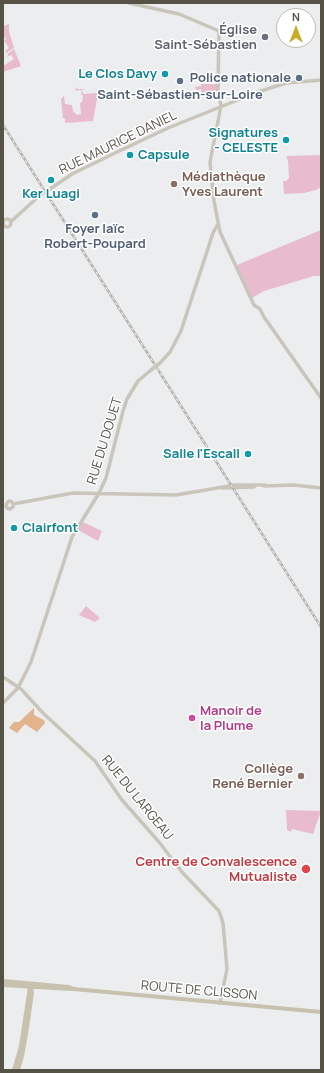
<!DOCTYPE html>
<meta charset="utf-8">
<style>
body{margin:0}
#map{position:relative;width:324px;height:1073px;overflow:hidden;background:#ebedee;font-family:Manrope,sans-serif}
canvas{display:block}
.frame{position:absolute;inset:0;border:4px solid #575246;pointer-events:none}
.north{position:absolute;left:276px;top:8px;width:40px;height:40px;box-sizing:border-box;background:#fff;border:1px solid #bcbab5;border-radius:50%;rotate:0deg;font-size:11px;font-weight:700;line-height:16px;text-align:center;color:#575246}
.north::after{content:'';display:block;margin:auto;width:14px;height:18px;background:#caab29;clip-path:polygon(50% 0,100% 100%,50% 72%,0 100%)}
</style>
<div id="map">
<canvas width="324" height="1073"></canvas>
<div class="frame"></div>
<div class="north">N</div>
</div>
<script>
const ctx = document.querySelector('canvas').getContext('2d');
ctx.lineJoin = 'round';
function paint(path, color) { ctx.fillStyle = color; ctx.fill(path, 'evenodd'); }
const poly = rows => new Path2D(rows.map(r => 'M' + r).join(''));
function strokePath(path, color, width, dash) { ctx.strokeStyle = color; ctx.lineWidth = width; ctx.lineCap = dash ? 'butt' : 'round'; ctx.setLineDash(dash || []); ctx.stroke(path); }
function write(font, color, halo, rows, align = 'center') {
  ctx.font = font + ' Manrope,sans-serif'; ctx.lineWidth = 3; ctx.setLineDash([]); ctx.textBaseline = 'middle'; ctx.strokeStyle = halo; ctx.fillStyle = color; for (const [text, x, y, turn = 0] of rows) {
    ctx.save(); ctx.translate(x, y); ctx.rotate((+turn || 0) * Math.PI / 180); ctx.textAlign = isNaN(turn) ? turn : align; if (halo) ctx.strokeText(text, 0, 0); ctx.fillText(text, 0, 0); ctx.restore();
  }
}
paint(poly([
 [9,24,9,31,14,48,6,53,5,51,9,48,4,40,6,39,3,35,3,26],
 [14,49,21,66,3,72,3,66,14,59,11,55,3,59,8,56,7,54],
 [201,84,217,84,217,95,202,95,201,89,196,90,195,87,201,86],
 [75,87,77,89,82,89,82,87,83,94,98,93,93,121,65,123,65,119,63,118,61,98,63,98,63,96,64,96,65,104,72,105,73,111,77,115,81,114,80,103,82,102,83,95,81,95,82,91,80,90,76,91],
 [321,155,321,187,316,190,304,193,284,194,283,181,286,181,289,178,288,160,286,157,288,156],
 [321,230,321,276,314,276,264,291,252,298,237,265],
 [83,522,102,531,98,541,78,530],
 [86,606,100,618,95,622,79,615],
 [286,810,321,811,313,834,292,829,291,832,287,830]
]), '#e9bccd');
paint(poly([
 [34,708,34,715,44,720,45,723,37,732,25,724,17,733,9,728,14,722,19,722]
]), '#e2b38d');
strokePath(poly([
 [129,3,179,14,219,31,218,89,221,106,210,162,214,201,220,232,254,305,260,309,264,317,321,398],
 [50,189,72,174,115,153,168,128,255,93,286,83,321,80],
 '3 223a4 4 0 1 1 8 0a4 4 0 1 1-8 0Z',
 [11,221,15,218,40,195],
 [160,363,170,352,181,331,213,233,218,224],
 [264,486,294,485,321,488],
 [222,488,254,487],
 [13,504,73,493,176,495,235,485,265,485],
 [6,506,7,503,9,501,12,502,13,504],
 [6,506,7,508,10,509,13,507,13,504],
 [3,677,21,689,43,713,95,761,122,800,159,842,182,872,219,911,223,923,227,969,220,1003],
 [3,703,18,688,31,662,72,537,99,493,106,478,123,411,127,399,138,381,151,370]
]), '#cac5bb', 3.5);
strokePath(poly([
 [3,981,69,987,74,989,321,1012],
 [3,985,72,989],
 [14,1070,21,1046,30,987],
 [18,1070,22,1056,26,1034,32,993,31,987]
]), '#c8c1ad', 4);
const rail = poly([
 [3,125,321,627]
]);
strokePath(rail, '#b5b4ae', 2.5);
strokePath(rail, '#fff', 1, [3]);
strokePath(poly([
 [40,195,50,189],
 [151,370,160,363]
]), '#cac5bb', 3.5);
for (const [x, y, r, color] of [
 [265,37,4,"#6b7280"],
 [165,74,4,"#0f9aa8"],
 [299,78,4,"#5c6f8a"],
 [180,81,4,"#5c6f8a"],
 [286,140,4,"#0f9aa8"],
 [130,155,4,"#0f9aa8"],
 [51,180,4,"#0f9aa8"],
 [174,184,4,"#8d6e63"],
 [95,215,4,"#5c6f8a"],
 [248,454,4,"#0f9aa8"],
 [14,528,4,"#0f9aa8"],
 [192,718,4,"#d1479c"],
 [301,776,4,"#8d6e63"],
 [306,869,5,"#e0444e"]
]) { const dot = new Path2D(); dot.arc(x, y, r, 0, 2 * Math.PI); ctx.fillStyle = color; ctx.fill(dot); strokePath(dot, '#fff', 1.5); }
write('bold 13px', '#5b616d', '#fff', [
 ["Église",257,30],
 ["Saint-Sébastien",257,45]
], 'right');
write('bold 13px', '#0d838f', '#fff', [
 ["Le Clos Davy",157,74],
 ["Signatures",278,133],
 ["- CELESTE",278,148],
 ["Capsule",138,155,"left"],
 ["Ker Luagi",51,194,"center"],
 ["Salle l'Escall",240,454],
 ["Clairfont",22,528,"left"]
], 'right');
write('bold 13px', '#4e5e75', '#fff', [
 ["Police nationale",291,78,"right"],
 ["Saint-Sébastien-sur-Loire",180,95],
 ["Foyer laïc",95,229],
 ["Robert-Poupard",95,244]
]);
write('13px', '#575246', '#fff', [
 ["RUE MAURICE DANIEL",118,143,-26],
 ["RUE DU DOUET",105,441,-73],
 ["RUE DU LARGEAU",137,798,51],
 ["ROUTE DE CLISSON",199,991,5]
]);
write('bold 13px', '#785e54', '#fff', [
 ["Médiathèque",182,177],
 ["Yves Laurent",182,192],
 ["Collège",293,769,"right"],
 ["René Bernier",293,784,"right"]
], 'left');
write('bold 13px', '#b23c85', '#fff', [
 ["Manoir de",200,711],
 ["la Plume",200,726]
], 'left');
write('bold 13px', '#be3a42', '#fff', [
 ["Centre de Convalescence",297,862],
 ["Mutualiste",297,877]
], 'right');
</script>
